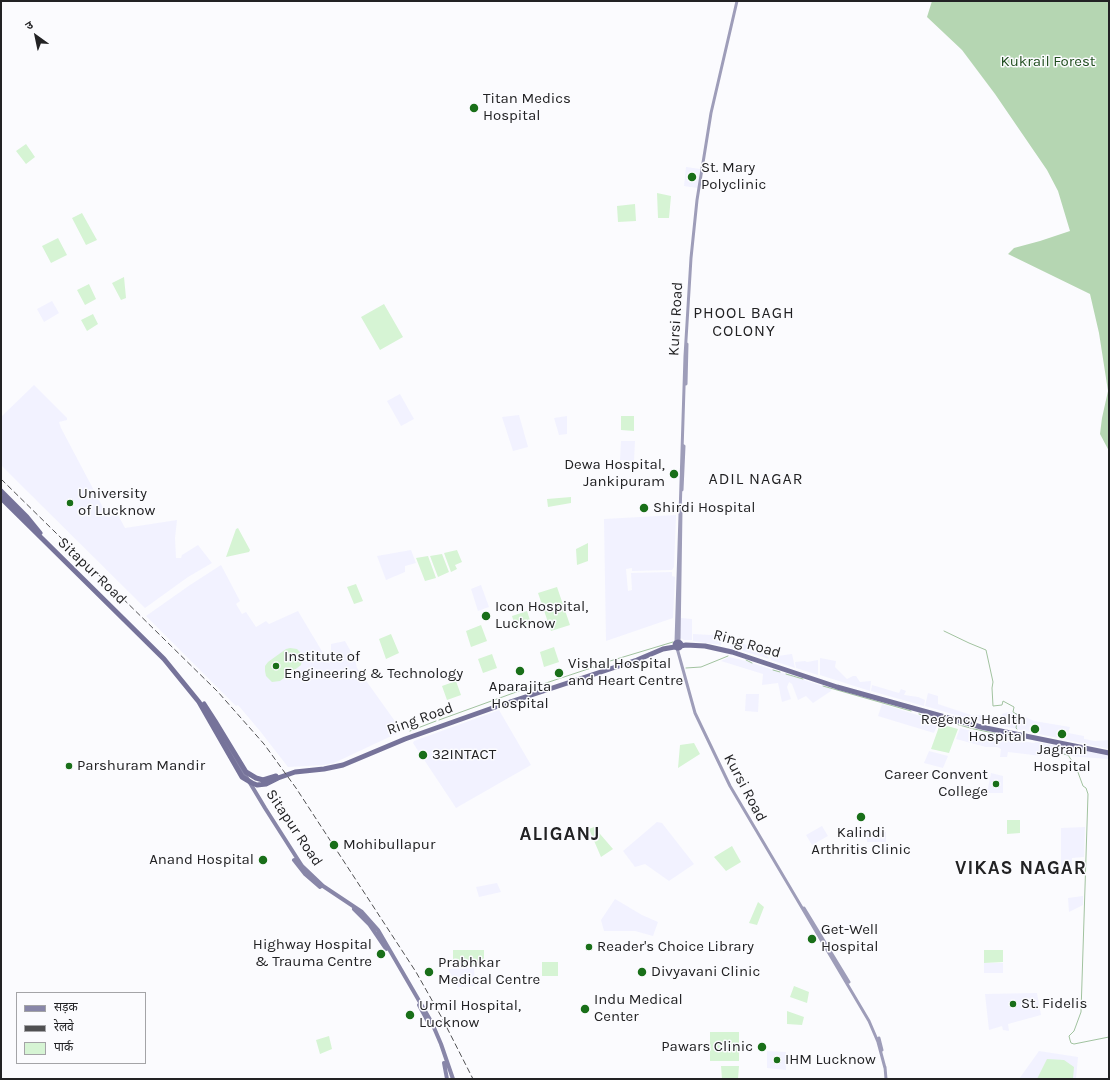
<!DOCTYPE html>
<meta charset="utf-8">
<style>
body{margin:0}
#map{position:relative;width:1110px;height:1080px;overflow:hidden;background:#fbfbfe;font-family:Karla,"Noto Sans Devanagari",sans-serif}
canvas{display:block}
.frame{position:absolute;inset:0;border:2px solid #222224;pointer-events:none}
.legend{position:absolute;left:16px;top:992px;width:130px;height:72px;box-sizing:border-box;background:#fbfbfe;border:1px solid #a4a4a7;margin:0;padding:5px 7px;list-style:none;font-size:12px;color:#222224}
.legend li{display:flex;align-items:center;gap:8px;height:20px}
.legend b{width:20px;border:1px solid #a4a4a7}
.north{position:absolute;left:16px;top:16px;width:40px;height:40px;-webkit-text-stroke:3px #fbfbfe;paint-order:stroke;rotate:327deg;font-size:11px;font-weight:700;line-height:16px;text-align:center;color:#222224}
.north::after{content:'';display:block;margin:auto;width:14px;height:18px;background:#222224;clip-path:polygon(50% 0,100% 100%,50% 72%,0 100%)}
</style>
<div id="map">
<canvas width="1110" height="1080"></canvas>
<div class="frame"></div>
<ul class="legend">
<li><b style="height:5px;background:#8886a8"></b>सड़क</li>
<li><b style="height:5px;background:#505052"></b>रेलवे</li>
<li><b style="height:11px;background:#d6f4d4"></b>पार्क</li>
</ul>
<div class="north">उ</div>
</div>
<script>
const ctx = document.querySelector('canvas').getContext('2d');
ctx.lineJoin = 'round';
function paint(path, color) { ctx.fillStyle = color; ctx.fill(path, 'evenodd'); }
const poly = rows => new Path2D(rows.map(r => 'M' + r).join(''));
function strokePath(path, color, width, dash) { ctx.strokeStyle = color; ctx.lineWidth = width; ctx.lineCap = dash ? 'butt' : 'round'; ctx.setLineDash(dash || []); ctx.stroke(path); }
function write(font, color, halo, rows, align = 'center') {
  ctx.font = font + ' Karla,sans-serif'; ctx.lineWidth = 3; ctx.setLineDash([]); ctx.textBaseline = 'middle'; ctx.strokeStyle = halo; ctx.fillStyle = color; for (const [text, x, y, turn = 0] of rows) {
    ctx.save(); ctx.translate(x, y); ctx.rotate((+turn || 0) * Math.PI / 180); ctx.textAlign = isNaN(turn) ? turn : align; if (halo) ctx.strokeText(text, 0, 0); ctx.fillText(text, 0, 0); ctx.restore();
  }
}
paint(poly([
 [686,167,700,169,698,188,684,186],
 [52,301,59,313,44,322,37,309],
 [34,385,67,418,67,420,59,422,61,428,108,517,117,513,125,528,177,520,175,538,176,558,181,558,182,555,198,545,212,563,188,577,145,608,28,492,1,465,1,417],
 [400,394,414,419,401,426,387,401],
 [519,415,528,447,513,451,502,417],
 [567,416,567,434,559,435,554,418],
 [621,441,635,441,634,461,620,460],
 [676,515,674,567,672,570,632,571,632,568,626,569,628,591,632,590,631,573,672,572,672,576,675,577,673,618,606,641,604,519],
 [411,550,416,563,405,566,405,572,386,580,377,556],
 [221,565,240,601,236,604,242,614,246,612,256,627,266,621,269,624,298,611,329,663,331,661,331,644,345,641,355,659,357,668,402,731,334,763,324,765,288,767,260,731,238,705,236,706,146,616,190,585],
 [481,585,489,607,478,611,471,589],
 [681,618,692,619,692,640,684,640,680,638],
 [722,633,721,645,693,641,693,634,711,635],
 [731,643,744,644,753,648,763,646,769,659,730,647],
 [792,654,795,668,771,660,770,657],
 [729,657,746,661,832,689,831,691,813,703,806,696,798,700,792,684,789,682,787,687,791,699,782,702,778,683,762,685,763,674,721,661],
 [820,658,836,661,835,667,847,679,853,676,856,676,860,682,871,681,870,691,820,675],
 [818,660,818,675,796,668,795,662,805,661,807,662],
 [872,685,899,693,901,689,906,691,904,695,918,697,925,700,924,706,871,691],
 [928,693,938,696,938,704,974,716,973,720,925,706],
 [746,694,759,694,758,712,745,711],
 [882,704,927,718,939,721,934,733,891,720,878,716],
 [499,710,531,765,456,808,413,743,414,741],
 [1008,712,1017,713,1034,721,1070,727,1068,733,1084,736,1084,739,1095,741,1109,740,1109,749,974,720,976,715,1001,717,1002,714],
 [960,728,987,735,1034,743,1036,742,1101,754,1109,756,1109,759,1068,756,1045,750,1042,756,1008,752,1007,757,1000,757,1001,749,997,747,986,747,956,739],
 [929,751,948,756,943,768,924,763],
 [991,773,1003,776,1003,793,987,793],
 [657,822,662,823,694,864,669,881,645,864,635,867,623,851],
 [822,826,828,836,812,845,806,835],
 [1085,827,1084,857,1072,858,1071,872,1061,872,1061,828],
 [867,832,886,832,886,842,867,842],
 [497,883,501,892,479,897,476,887],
 [1083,896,1083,905,1069,912,1068,898],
 [615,899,642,915,658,922,653,936,635,931,604,931,601,920],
 [984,963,1003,963,1003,973,984,973],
 [474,968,475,986,458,987,448,969],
 [1037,993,1041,1015,1008,1024,1009,1031,1003,1030,1002,1026,989,1030,985,994],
 [767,1051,786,1052,786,1070,767,1068],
 [1039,1051,1078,1057,1076,1079,1019,1079]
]), '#f2f2ff');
paint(poly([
 [26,144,35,157,26,164,16,151],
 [657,193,671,196,669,218,658,218],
 [635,204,636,221,618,222,617,206],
 [82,213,97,240,86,245,72,218],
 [58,238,67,255,51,263,42,246],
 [124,277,126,298,121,300,112,283],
 [89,284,96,299,85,305,77,290],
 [384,304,403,337,380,350,361,317],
 [93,314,98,324,87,331,81,320],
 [621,416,634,416,634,431,621,430],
 [571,497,571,503,548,507,547,499],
 [238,528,250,550,249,552,226,557,236,529],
 [588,543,588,561,577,565,576,549],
 [457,550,462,562,455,565,457,569,451,572,444,553],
 [442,554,449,572,438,577,430,556],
 [428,556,436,578,425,581,416,558],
 [356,584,363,601,354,604,347,587],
 [557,587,570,625,551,631,538,593],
 [527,611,531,623,516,629,512,616],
 [481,625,487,641,471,647,466,631],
 [391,634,399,653,386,659,379,639],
 [554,647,559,662,544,667,540,652],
 [290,648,297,649,300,652,302,660,301,665,280,681,272,682,266,676,265,671,265,666,268,662,286,649],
 [492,654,497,668,483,673,478,659],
 [456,681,461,695,447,700,442,686],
 [940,724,958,729,949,753,931,749],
 [694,743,700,754,678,768,680,745],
 [1007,820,1020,820,1020,833,1007,834],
 [594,827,613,849,601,857,589,829],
 [732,846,741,862,726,871,714,857],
 [758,902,764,907,757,925,749,923],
 [484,950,484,965,453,966,453,950],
 [984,950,1003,950,1003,962,984,963],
 [542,962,558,962,558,976,542,976],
 [794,986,809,992,807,1003,790,997],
 [787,1011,804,1017,802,1025,787,1024],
 [710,1032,739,1032,739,1061,710,1061],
 [329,1036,332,1049,320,1054,316,1040],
 [1047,1059,1064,1060,1074,1067,1073,1079,1037,1079],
 [721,1066,739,1066,738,1079,722,1079]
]), '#d6f4d4');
paint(poly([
 [932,1,1109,1,1109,451,1100,434,1102,418,1108,391,1099,333,1090,294,1008,254,1014,248,1040,241,1070,231,1058,191,1047,170,995,94,962,50,927,17]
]), '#b5d6b2');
strokePath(poly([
 [944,631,969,643,986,650,993,682,992,688,993,706,1002,705,1003,701,1014,707,1013,712,1018,715,1016,728,1017,729],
 [746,660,752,663],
 [610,661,673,642],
 [686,668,701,667,728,656],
 [773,670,780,672],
 [786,674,803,679],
 [823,686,911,711],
 [525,690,606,663],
 [919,714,974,729,1023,739],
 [439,720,519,691],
 [410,731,436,721],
 [1054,752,1068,755,1076,767,1083,786,1086,788,1088,794,1081,1012,1074,1031,1069,1036,1070,1040,1071,1043,1074,1044,1109,1037]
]), '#a1c29f', 1);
strokePath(poly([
 [686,384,687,344],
 [682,490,684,446],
 [676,642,685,356,691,258,697,200,711,113,737,1],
 [679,642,681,510],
 [677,648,695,713,730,786,869,1021,878,1042,885,1068],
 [804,908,849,982],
 [879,1038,882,1050],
 [885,1067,886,1079]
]), '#9e9db9', 3);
strokePath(poly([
 [226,743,265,808,302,866,323,886,362,912,378,930,432,1023,441,1044,453,1079],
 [294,860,305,874,320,887],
 [354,909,369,924,386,949],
 [419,1005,427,1020],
 [444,1063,447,1079]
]), '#8886a8', 4);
strokePath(poly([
 [1,491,27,517,40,533],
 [1,498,164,659,199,702,242,777,252,783,257,785,266,784,278,778,295,772,324,769,343,765,405,739,501,705,637,660,663,649,686,645,705,646,732,652,837,687,981,727,1109,753],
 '675 645a3 3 0 1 1 6 0a3 3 0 1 1-6 0Z',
 [204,704,215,721,246,772,256,778,263,780,276,776]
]), '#76739a', 5);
strokePath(poly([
 [1,479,218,692,264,744,296,788,416,972,442,1018,473,1079]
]), '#505052', 1, [6, 3]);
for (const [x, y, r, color] of [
 [474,108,5,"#196f19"],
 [692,177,5,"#196f19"],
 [674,474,5,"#196f19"],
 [70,503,4,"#196f19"],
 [644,508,5,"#196f19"],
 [486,616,5,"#196f19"],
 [276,666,4,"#196f19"],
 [520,671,5,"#196f19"],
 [559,673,5,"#196f19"],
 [1035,729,5,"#196f19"],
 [1062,734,5,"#196f19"],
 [423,755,5,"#196f19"],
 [69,766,4,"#196f19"],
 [996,784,4,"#196f19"],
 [861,817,5,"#196f19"],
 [334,845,5,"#196f19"],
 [263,860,5,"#196f19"],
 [812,939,5,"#196f19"],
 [589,947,4,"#196f19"],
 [381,954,5,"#196f19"],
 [429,972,5,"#196f19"],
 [642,972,5,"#196f19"],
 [1013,1004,4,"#196f19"],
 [585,1009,5,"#196f19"],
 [410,1015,5,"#196f19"],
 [762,1047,5,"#196f19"],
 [777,1060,4,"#196f19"]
]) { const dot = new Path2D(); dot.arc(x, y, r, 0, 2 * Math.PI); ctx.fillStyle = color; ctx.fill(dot); strokePath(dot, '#fbfbfe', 1.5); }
write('15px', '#214e1f', '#fbfbfe', [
 ["Kukrail Forest",1048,62]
]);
write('15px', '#222224', '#fbfbfe', [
 ["Titan Medics",483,99],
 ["Hospital",483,116],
 ["St. Mary",701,168],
 ["Polyclinic",701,185],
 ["Dewa Hospital,",665,465,"right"],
 ["Jankipuram",665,482,"right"],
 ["University",78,494],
 ["of Lucknow",78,511],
 ["Shirdi Hospital",653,508],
 ["Icon Hospital,",495,607],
 ["Lucknow",495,624],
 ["Institute of",284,657],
 ["Engineering & Technology",284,674],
 ["Vishal Hospital",568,664],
 ["and Heart Centre",568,681],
 ["Aparajita",520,687,"center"],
 ["Hospital",520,704,"center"],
 ["Regency Health",1026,720,"right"],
 ["Hospital",1026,737,"right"],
 ["Jagrani",1062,750,"center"],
 ["Hospital",1062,767,"center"],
 ["32INTACT",432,755],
 ["Parshuram Mandir",77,766],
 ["Career Convent",988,775,"right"],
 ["College",988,792,"right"],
 ["Kalindi",861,833,"center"],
 ["Arthritis Clinic",861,850,"center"],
 ["Mohibullapur",343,845],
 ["Anand Hospital",254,860,"right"],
 ["Get-Well",821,930],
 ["Hospital",821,947],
 ["Highway Hospital",372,945,"right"],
 ["& Trauma Centre",372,962,"right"],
 ["Reader's Choice Library",597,947],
 ["Prabhkar",438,963],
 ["Medical Centre",438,980],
 ["Divyavani Clinic",651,972],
 ["Indu Medical",594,1000],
 ["Center",594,1017],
 ["St. Fidelis",1021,1004],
 ["Urmil Hospital,",419,1006],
 ["Lucknow",419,1023],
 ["Pawars Clinic",753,1047,"right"],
 ["IHM Lucknow",785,1060]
], 'left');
write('15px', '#222224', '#fbfbfe', [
 ["Kursi Road",676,319,-87],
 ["Sitapur Road",92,571,44],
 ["Ring Road",747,644,16],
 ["Ring Road",420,719,-20],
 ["Kursi Road",745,788,62],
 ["Sitapur Road",294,828,56]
]);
ctx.letterSpacing = '1px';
write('16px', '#222224', '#fbfbfe', [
 ["PHOOL BAGH",744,313],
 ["COLONY",744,331],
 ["ADIL NAGAR",756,479]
]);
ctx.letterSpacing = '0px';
ctx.letterSpacing = '1px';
write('bold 19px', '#222224', '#fbfbfe', [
 ["ALIGANJ",560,835],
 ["VIKAS NAGAR",1021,869]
]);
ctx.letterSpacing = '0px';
</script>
